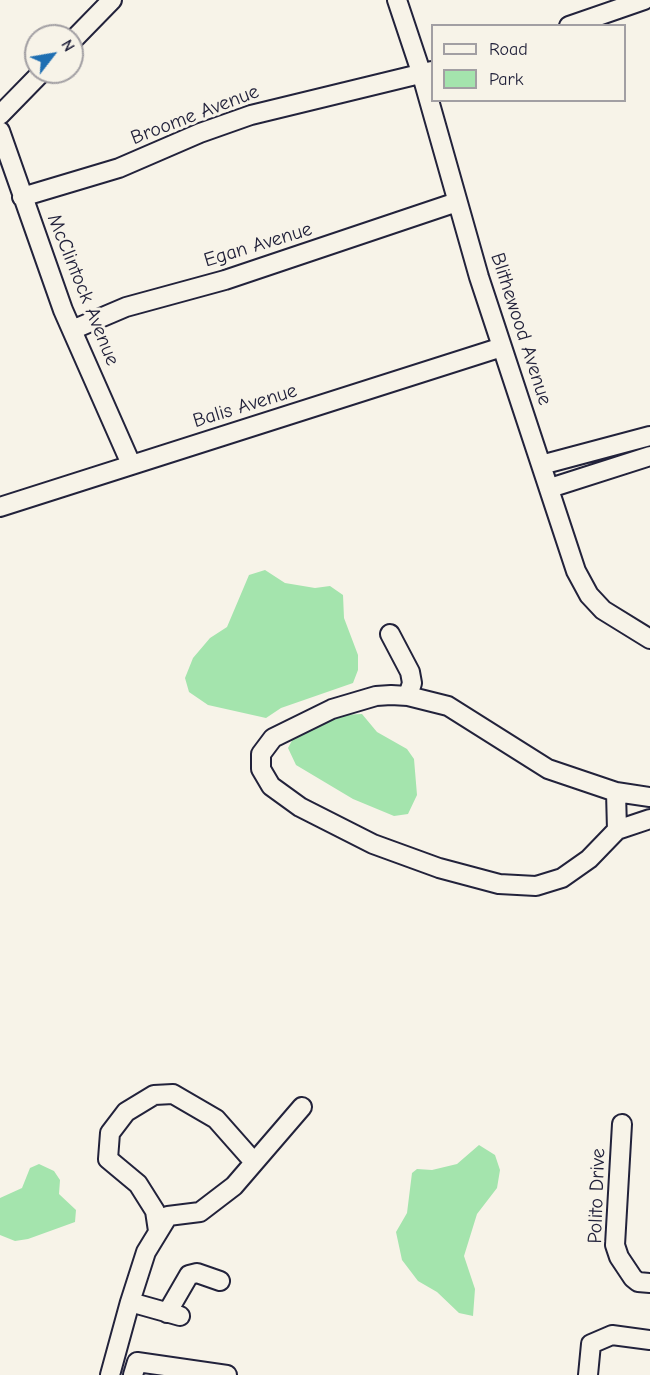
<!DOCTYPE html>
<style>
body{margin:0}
#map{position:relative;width:650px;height:1375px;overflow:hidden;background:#f7f3e8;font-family:"Comic Neue",sans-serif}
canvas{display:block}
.legend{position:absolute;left:431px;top:24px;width:195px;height:78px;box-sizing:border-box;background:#f7f3e8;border:2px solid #a29fa3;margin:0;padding:8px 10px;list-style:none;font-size:18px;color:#22223b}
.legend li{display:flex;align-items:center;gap:12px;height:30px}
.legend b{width:30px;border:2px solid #a29fa3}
.north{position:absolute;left:24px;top:24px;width:60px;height:60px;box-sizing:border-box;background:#f7f3e8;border:2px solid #a29fa3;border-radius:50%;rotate:59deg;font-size:16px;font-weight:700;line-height:24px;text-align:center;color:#22223b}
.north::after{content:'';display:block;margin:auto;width:21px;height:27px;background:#1f6fb2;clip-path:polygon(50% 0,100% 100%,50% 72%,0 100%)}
</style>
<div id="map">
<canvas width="650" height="1375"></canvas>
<ul class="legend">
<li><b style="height:8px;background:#f7f3e8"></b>Road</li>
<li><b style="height:16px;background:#a4e4ad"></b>Park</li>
</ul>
<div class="north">N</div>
</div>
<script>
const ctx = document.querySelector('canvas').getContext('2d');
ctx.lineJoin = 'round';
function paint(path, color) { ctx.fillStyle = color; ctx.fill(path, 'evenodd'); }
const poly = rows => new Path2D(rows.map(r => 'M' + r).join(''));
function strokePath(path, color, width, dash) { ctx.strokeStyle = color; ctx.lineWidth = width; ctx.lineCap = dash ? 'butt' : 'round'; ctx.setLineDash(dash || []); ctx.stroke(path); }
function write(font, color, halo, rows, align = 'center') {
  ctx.font = font + ' "Comic Neue",sans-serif'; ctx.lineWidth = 6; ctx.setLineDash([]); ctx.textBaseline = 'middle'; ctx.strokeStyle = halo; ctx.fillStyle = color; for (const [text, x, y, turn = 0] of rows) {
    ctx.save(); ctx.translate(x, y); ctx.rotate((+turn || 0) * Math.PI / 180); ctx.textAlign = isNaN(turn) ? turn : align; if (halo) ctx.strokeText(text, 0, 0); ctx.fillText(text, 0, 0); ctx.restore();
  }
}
paint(poly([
 [265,570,285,583,315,588,330,586,343,595,344,618,358,655,358,670,353,683,281,708,266,718,208,705,189,692,185,678,193,658,210,638,227,627,249,575],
 [362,714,377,732,407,749,414,759,417,795,408,814,394,816,353,799,296,765,288,748,295,735,343,715],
 [479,1145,495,1155,500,1170,497,1188,477,1214,464,1256,475,1289,473,1316,459,1313,437,1292,418,1281,402,1260,396,1232,407,1213,412,1173,417,1169,432,1170,457,1164],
 [39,1164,54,1171,60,1180,59,1194,76,1210,75,1222,28,1239,15,1241,0,1235,0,1198,22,1188,30,1168]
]), '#a4e4ad');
const minor = poly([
 [397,0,421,72,479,277,576,571,589,595,603,610,650,639],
 [569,26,644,0],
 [72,41,112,0],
 [0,115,42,72],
 [0,131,63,310,131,464],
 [22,197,119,168,200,133,251,115,432,71],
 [72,330,126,307,225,280,457,202],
 [541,465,650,436],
 [550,488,650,456],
 [0,507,502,347],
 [390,634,410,672,412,683,408,696],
 [391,695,408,696,448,706,548,769,616,792,617,830,589,859,562,878,536,886,499,884,439,868,373,844,300,807,271,786,261,769,261,754,273,738,332,709,376,696,391,695],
 [616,792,650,797],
 [617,830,650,819],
 [622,1124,615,1245,619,1257,633,1278,638,1282,650,1283],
 [158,1231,155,1211,138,1184,108,1159,110,1133,126,1112,154,1095,173,1094,216,1119,254,1162],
 [130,1302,146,1252,168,1216,200,1212,234,1186,302,1107],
 [167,1313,189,1275,197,1273,220,1281],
 [110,1375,130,1302,180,1316],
 [133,1375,137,1362,227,1375],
 [588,1375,591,1344,612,1335,650,1340]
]);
strokePath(minor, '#22223b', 22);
strokePath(minor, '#f7f3e8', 18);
write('20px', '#22223b', '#f7f3e8', [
 ["Broome Avenue",195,115,-21],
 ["Egan Avenue",258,245,-17],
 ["McClintock Avenue",83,290,68],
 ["Blithewood Avenue",521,329,72],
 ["Balis Avenue",245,406,-17],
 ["Polito Drive",597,1196,-88]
]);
</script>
